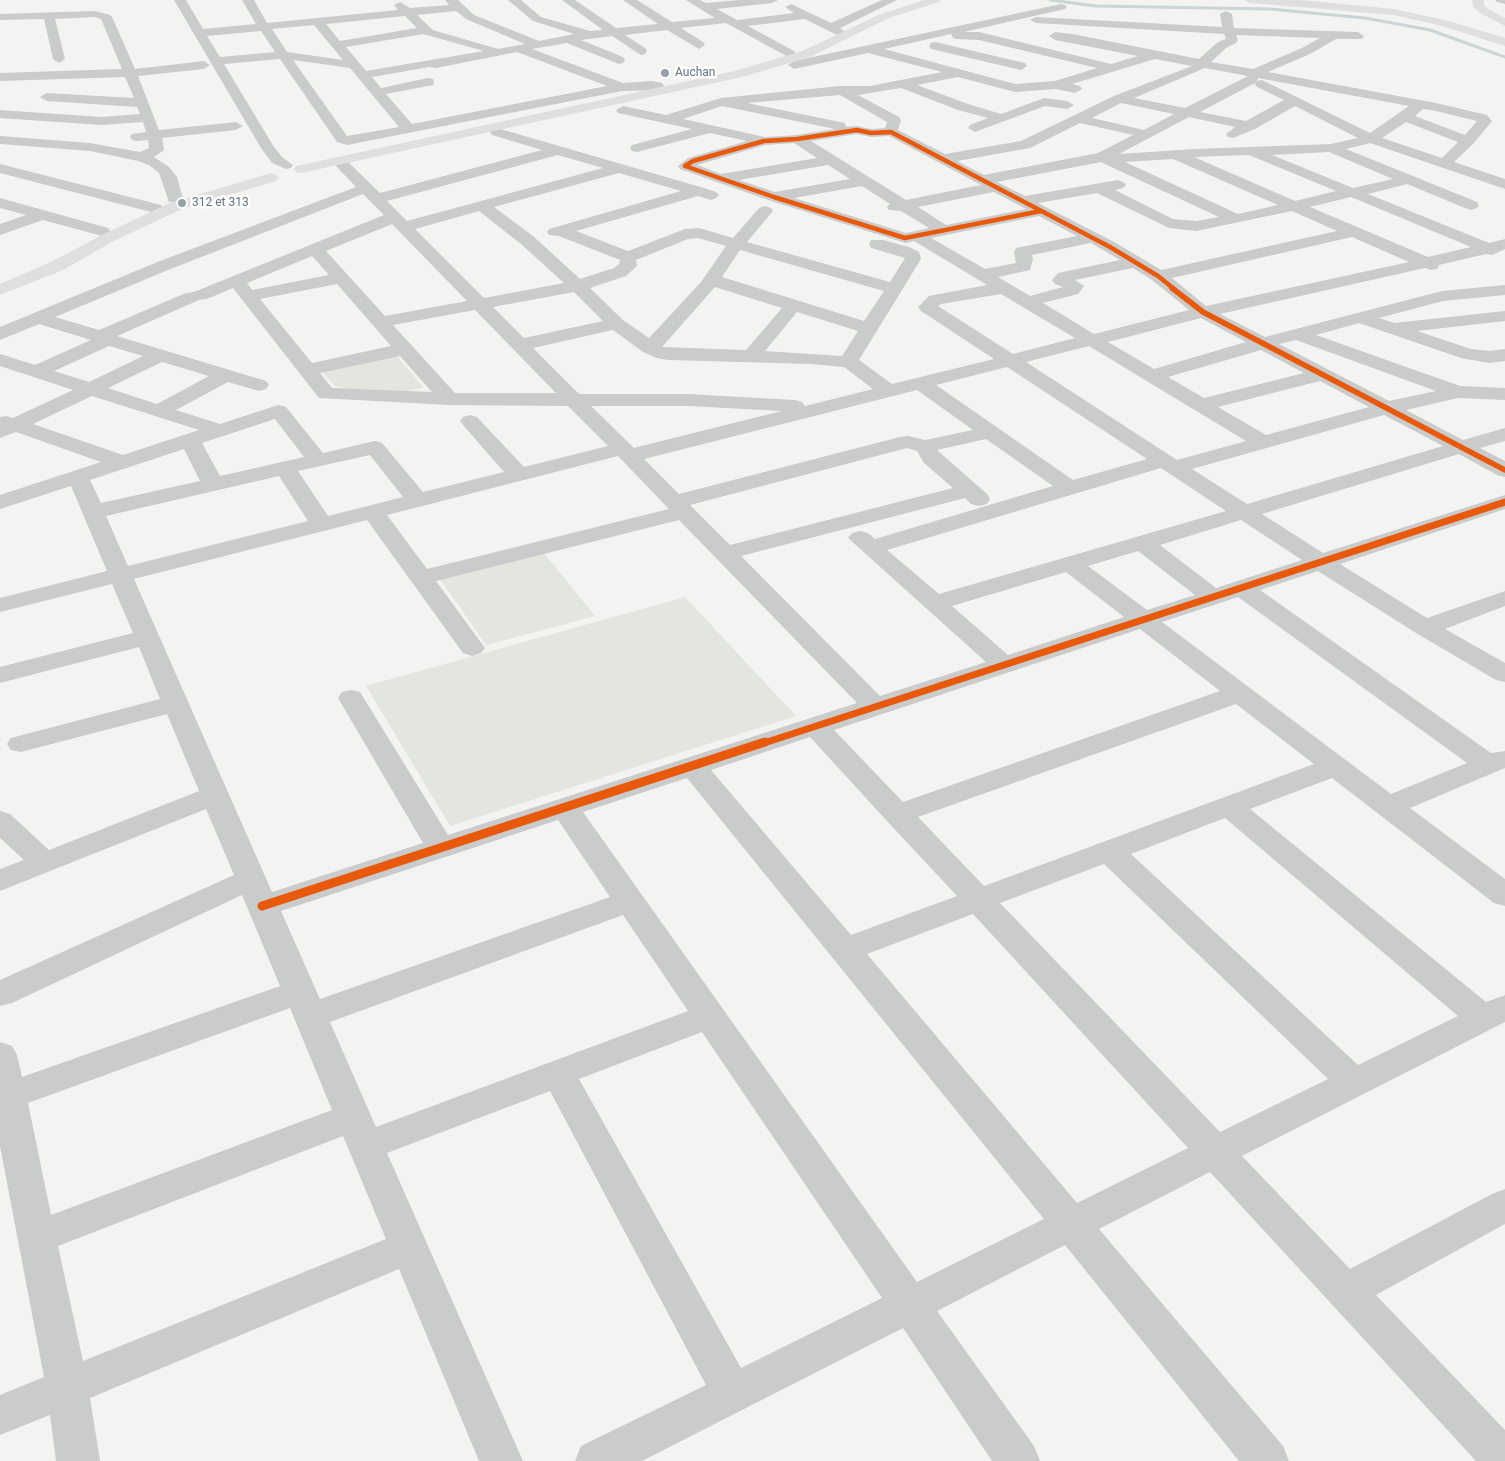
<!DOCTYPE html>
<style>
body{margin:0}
canvas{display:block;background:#f3f3f1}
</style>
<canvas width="1505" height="1461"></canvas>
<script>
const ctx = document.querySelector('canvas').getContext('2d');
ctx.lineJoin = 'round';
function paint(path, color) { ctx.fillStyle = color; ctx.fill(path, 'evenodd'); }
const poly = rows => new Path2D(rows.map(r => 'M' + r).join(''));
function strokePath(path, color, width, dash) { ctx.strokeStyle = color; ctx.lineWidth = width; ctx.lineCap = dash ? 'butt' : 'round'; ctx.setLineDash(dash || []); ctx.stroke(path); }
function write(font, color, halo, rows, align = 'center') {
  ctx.font = font + ' Roboto,sans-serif'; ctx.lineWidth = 5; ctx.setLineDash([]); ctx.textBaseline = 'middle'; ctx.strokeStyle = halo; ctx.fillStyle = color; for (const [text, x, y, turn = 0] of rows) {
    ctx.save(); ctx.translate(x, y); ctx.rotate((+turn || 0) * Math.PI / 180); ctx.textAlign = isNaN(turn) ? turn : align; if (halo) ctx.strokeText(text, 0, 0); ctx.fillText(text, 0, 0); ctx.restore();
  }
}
paint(poly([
 [397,356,423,387,408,391,347,389,335,386,323,373,324,371],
 [544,553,595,616,486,645,440,579],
 [685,597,796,716,450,826,366,686]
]), '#e2e6df');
strokePath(poly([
 [1050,0,1096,6,1270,9,1365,18,1430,30,1505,57]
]), '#cbd4d6', 3);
paint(poly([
 [174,0,186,0,203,29,256,24,242,0,254,0,267,23,398,10,394,5,400,2,410,8,449,5,445,0,458,0,474,15,539,41,574,34,533,21,508,0,521,0,541,17,590,31,603,30,562,0,575,0,616,28,658,24,623,0,637,0,672,22,715,18,686,0,700,0,706,3,739,0,778,0,772,3,717,9,737,20,794,13,785,7,791,4,831,23,882,0,897,0,840,28,845,32,839,36,805,19,748,26,794,51,796,54,794,57,790,58,726,23,681,28,703,42,705,45,699,49,667,30,625,35,645,48,647,51,645,54,641,55,612,36,581,40,623,57,625,60,623,63,619,64,567,43,532,49,623,83,652,81,662,83,664,86,657,90,622,91,347,145,337,142,280,59,224,64,274,147,282,157,293,165,291,168,286,169,272,163,261,148,174,0],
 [456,11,466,19,525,44,498,49,433,30,417,15,456,11],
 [405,16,417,28,340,41,326,24,405,16],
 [314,25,343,60,287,52,272,29,314,25],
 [261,31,275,52,220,57,207,36,261,31],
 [423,34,484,51,366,71,346,47,423,34],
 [517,52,607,86,412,124,386,94,433,85,434,82,433,79,428,78,381,88,372,77,429,67,436,68,517,52],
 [293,60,350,68,399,127,347,136,293,60],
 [1495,0,1505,0,1505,4,1497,2,1495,0],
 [1061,4,1065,5,1067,7,1065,9,964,32,979,32,1111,64,1138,56,1055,40,1049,36,1055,32,1072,34,1199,59,1218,42,1226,39,1224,34,1036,23,1030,20,1036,17,1222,27,1220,14,1226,11,1232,14,1234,28,1358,32,1364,36,1362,39,1336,39,1310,54,1268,72,1436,103,1487,115,1492,121,1473,144,1454,162,1505,179,1505,189,1370,143,1346,149,1477,202,1479,205,1477,208,1471,210,1465,208,1407,184,1368,194,1489,243,1505,239,1505,249,1492,255,1486,254,1439,265,1437,269,1431,270,1425,268,1220,314,1265,337,1442,291,1505,285,1505,295,1443,301,1379,318,1394,323,1505,311,1505,321,1417,331,1471,349,1489,351,1505,349,1505,361,1489,363,1461,358,1359,323,1316,335,1460,386,1505,388,1505,400,1458,398,1406,410,1463,440,1505,428,1505,441,1480,448,1505,461,1505,477,1497,475,1459,454,1262,514,1323,553,1505,495,1505,509,1340,564,1427,618,1505,591,1505,606,1445,629,1505,663,1505,682,1496,680,1416,633,1318,571,1260,590,1491,753,1505,751,1505,768,1410,808,1505,879,1505,906,1494,903,1332,778,1250,809,1486,1002,1505,995,1505,1022,1242,1156,1350,1269,1492,1194,1505,1189,1505,1224,1376,1295,1505,1430,1505,1461,1476,1461,1210,1172,1099,1229,1283,1446,1289,1461,1239,1461,1065,1245,937,1311,1034,1446,1040,1461,992,1461,903,1328,642,1461,575,1461,581,1446,706,1385,550,1091,387,1153,523,1461,479,1461,399,1269,90,1398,100,1461,56,1461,50,1415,0,1435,0,1395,44,1377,0,1146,0,1042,12,1046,17,1055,22,1077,280,986,242,895,12,1003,0,1006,0,980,234,875,206,809,0,891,0,869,24,860,0,838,0,811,10,814,49,850,199,791,167,714,21,752,11,750,7,744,11,738,160,699,139,647,0,683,0,667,133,633,112,584,0,612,0,598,107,571,71,486,0,509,0,495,101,462,16,432,0,438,0,417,6,416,13,418,73,390,0,366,0,354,35,365,91,340,39,324,0,340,0,327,160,261,356,187,334,164,332,161,334,158,344,158,380,193,542,150,492,135,490,132,492,129,497,128,704,188,716,192,719,195,716,198,711,200,698,196,576,231,628,251,685,229,699,228,733,238,759,208,765,206,771,208,773,211,747,242,890,282,905,258,871,248,869,244,871,240,883,240,909,247,919,252,921,259,859,360,892,384,994,359,921,311,918,307,929,296,987,285,914,241,905,243,899,241,768,200,680,169,678,166,688,158,747,141,710,133,637,152,632,151,630,148,632,145,692,129,618,113,616,110,623,106,666,115,721,98,840,86,870,86,942,72,868,53,794,69,788,65,794,61,1061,4],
 [951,34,953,38,957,39,979,40,1097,68,1055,81,1015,84,884,49,951,34],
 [1236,35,1320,38,1302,48,1253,69,1211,62,1226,48,1236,43,1238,40,1236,35],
 [1155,59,1192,66,1114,96,1021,141,945,154,898,130,901,120,899,117,858,95,901,88,958,110,988,118,970,125,968,128,975,132,1045,106,1067,109,1074,105,1067,101,1044,98,1001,114,968,104,917,85,958,77,1015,92,1056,89,1075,93,1082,89,1080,86,1072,84,1155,59],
 [1205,68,1248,76,1185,108,1134,98,1205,68],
 [1258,78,1409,106,1370,133,1262,80,1257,81,1255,84,1257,87,1284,100,1246,121,1200,112,1257,82,1258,78],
 [840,95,887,122,885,128,871,129,857,126,846,127,845,123,840,122,747,103,840,95],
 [1121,103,1174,114,1144,130,1092,118,1121,103],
 [722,106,835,129,797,135,765,137,683,119,722,106],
 [1295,106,1358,138,1331,144,1195,149,1119,154,1189,117,1235,127,1226,134,1228,137,1233,138,1255,129,1295,106],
 [1423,109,1436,111,1477,121,1465,135,1415,116,1423,109],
 [1406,122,1458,142,1442,158,1382,138,1406,122],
 [1080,123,1133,135,1098,153,984,175,957,161,1030,148,1080,123],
 [857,134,871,137,889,136,981,185,906,200,811,141,857,134],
 [794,143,817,158,721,174,697,165,765,145,794,143],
 [1329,152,1393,179,1353,188,1272,155,1329,152],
 [558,155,603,168,407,221,387,201,558,155],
 [1249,155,1336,191,1295,201,1194,157,1249,155],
 [1173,159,1278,205,1238,214,1125,162,1173,159],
 [1101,162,1105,164,1219,217,1196,221,1173,219,1115,190,1123,188,1126,185,1123,182,1118,180,1025,196,997,182,1101,162],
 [828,165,850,179,775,192,739,180,828,165],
 [619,173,681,191,549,229,547,232,549,235,559,236,620,260,619,264,614,268,580,279,533,236,494,207,619,173],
 [862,186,890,204,887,207,889,210,901,211,929,228,906,233,794,198,862,186],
 [994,192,1026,209,946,225,918,207,994,192],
 [1097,193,1169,228,1196,231,1292,211,1337,231,1161,270,1116,243,1038,203,1097,193],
 [363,194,384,215,194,292,186,293,99,330,55,317,168,270,363,194],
 [1351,197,1471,247,1428,257,1310,207,1351,197],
 [479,211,521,244,564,283,484,298,415,229,479,211],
 [1039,216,1077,236,1016,248,1014,252,1016,263,985,269,931,238,1039,216],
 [392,224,467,301,385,316,326,251,392,224],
 [1352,237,1409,262,1206,306,1172,278,1352,237],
 [698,238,726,246,701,282,649,338,623,320,590,288,626,276,637,266,636,260,688,239,698,238],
 [1091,243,1120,260,1058,273,1052,280,1055,284,1063,287,1030,296,998,277,1030,270,1033,259,1032,255,1091,243],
 [740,250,884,291,864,321,722,277,740,250],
 [312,256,329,275,252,290,247,283,312,256],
 [1133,268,1152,280,1189,310,1094,334,1043,303,1078,294,1084,286,1075,280,1133,268],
 [337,284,391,346,312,363,260,299,337,284],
 [715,287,782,308,746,350,662,347,715,287],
 [233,288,319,398,449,405,568,406,608,446,524,467,477,417,470,415,463,417,460,421,463,425,504,472,423,492,382,443,375,441,323,453,286,407,279,405,272,407,220,424,176,410,228,382,259,391,266,389,269,385,266,381,117,336,199,300,207,299,233,288],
 [574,292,603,321,524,338,493,307,574,292],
 [1001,294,1021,306,1075,338,1013,354,938,306,941,304,1001,294],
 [475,310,556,393,455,393,393,325,475,310],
 [797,312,858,331,842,356,765,351,797,312],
 [1201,318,1246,342,1154,369,1108,342,1201,318],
 [613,330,643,352,657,358,668,360,811,364,844,367,873,389,805,406,802,402,795,400,688,394,579,394,533,348,613,330],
 [1296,340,1436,391,1389,401,1279,344,1296,340],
 [109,346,143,356,89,382,54,371,109,346],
 [1089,346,1145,380,1246,441,1177,460,1026,362,1089,346],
 [1261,350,1304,373,1204,398,1168,377,1261,350],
 [400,356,432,392,332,388,320,373,400,356],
 [162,362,209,376,157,404,108,388,162,362],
 [1007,367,1147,459,1073,480,936,385,1007,367],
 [1320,381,1369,407,1266,435,1218,407,1320,381],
 [917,390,973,430,925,440,908,436,900,437,679,494,644,459,917,390],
 [92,396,152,415,199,430,123,455,33,424,92,396],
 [591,406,688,406,782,411,634,448,591,406],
 [1384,415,1443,446,1247,504,1192,469,1384,415],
 [275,419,304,457,220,476,202,443,275,419],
 [986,439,1053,486,875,539,868,533,860,531,852,533,848,538,986,662,880,696,741,556,965,498,971,504,979,506,987,504,990,499,987,494,937,450,986,439],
 [907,448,917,451,924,463,953,488,730,545,690,505,907,448],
 [184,449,200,481,101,503,90,480,184,449],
 [370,455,403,497,328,516,298,471,370,455],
 [618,456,669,509,427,569,387,515,618,456],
 [1161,468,1226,511,939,594,887,550,1161,468],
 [279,476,308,521,128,566,106,516,279,476],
 [367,520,463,653,472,656,481,653,485,648,436,581,679,520,857,703,448,835,360,692,351,690,342,692,338,698,423,843,272,892,134,579,367,520],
 [1241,520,1302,560,1216,588,1160,545,1241,520],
 [1138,551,1195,595,1147,610,1088,566,1138,551],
 [1066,572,1124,617,1008,655,952,606,1066,572],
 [1238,597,1467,763,1391,794,1162,622,1238,597],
 [1140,629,1220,691,903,802,834,730,1140,629],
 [1236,704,1314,764,984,886,918,817,1236,704],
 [810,737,887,821,957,896,851,935,711,770,810,737],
 [687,778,1044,1219,917,1282,583,812,687,778],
 [1225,818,1458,1016,1358,1065,1131,854,1225,818],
 [558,820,610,897,320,999,281,911,558,820],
 [1104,864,1328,1079,1220,1132,1000,903,1104,864],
 [973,914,1188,1148,1077,1203,867,954,973,914],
 [623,915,688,1011,376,1127,330,1022,623,915],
 [290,1008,332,1110,51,1215,28,1103,290,1008],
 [702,1032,882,1298,741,1368,579,1079,702,1032],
 [343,1136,386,1239,83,1361,58,1246,343,1136],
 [95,11,110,15,112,17,135,69,204,61,210,65,204,69,138,76,159,130,236,122,243,126,236,130,162,138,164,150,154,157,169,167,177,177,183,199,181,202,169,202,159,173,149,165,138,161,90,151,0,144,0,136,90,143,140,152,149,148,148,140,137,141,132,140,130,137,132,134,146,132,143,122,101,125,0,118,0,110,101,117,140,114,137,107,47,101,40,97,47,93,134,98,125,77,0,81,0,73,122,69,101,19,95,17,55,19,65,59,59,63,53,59,44,19,0,20,0,14,95,11],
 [935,42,1025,63,1027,66,1021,70,931,49,929,46,931,43,935,42],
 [0,164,161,205,163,208,161,211,155,213,0,173,0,164],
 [0,198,108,228,110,231,108,234,102,236,43,220,0,235,0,224,26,215,0,208,0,198]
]), '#cacccc');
paint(poly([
 [924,0,941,0,939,2,889,18,810,57,742,77,301,173,296,172,294,169,296,166,301,165,735,71,802,51,881,14,924,0],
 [271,173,276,175,279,178,276,181,182,209,114,241,63,270,0,295,0,284,51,262,102,235,170,203,271,173]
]), '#dfdfe0');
paint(poly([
 [1244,0,1301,0,1394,9,1449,21,1505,38,1505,46,1442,26,1394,15,1250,3,1244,0],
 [1472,0,1484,0,1484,5,1488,9,1505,18,1505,26,1480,13,1473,6,1472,0]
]), '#dfdfe0');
strokePath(poly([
 [1041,211,905,238,774,197,685,166,693,161,764,141,797,139,857,130,871,133,891,132,1110,247,1158,276,1174,289]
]), '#e8590c', 4.5);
strokePath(poly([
 [1172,288,1203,312,1505,470]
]), '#e8590c', 5.5);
strokePath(poly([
 [761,744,1505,502]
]), '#e8590c', 7);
strokePath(poly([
 [262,906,765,742]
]), '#e8590c', 9);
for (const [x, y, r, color] of [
 [665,73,5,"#95a0a9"],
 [182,203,5,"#95a0a9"]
]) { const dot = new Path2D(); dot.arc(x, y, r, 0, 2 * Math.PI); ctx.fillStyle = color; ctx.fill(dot); strokePath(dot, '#fff', 2); }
write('12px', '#637382', '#fff', [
 ["Auchan",675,73],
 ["312 et 313",192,203]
], 'left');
</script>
